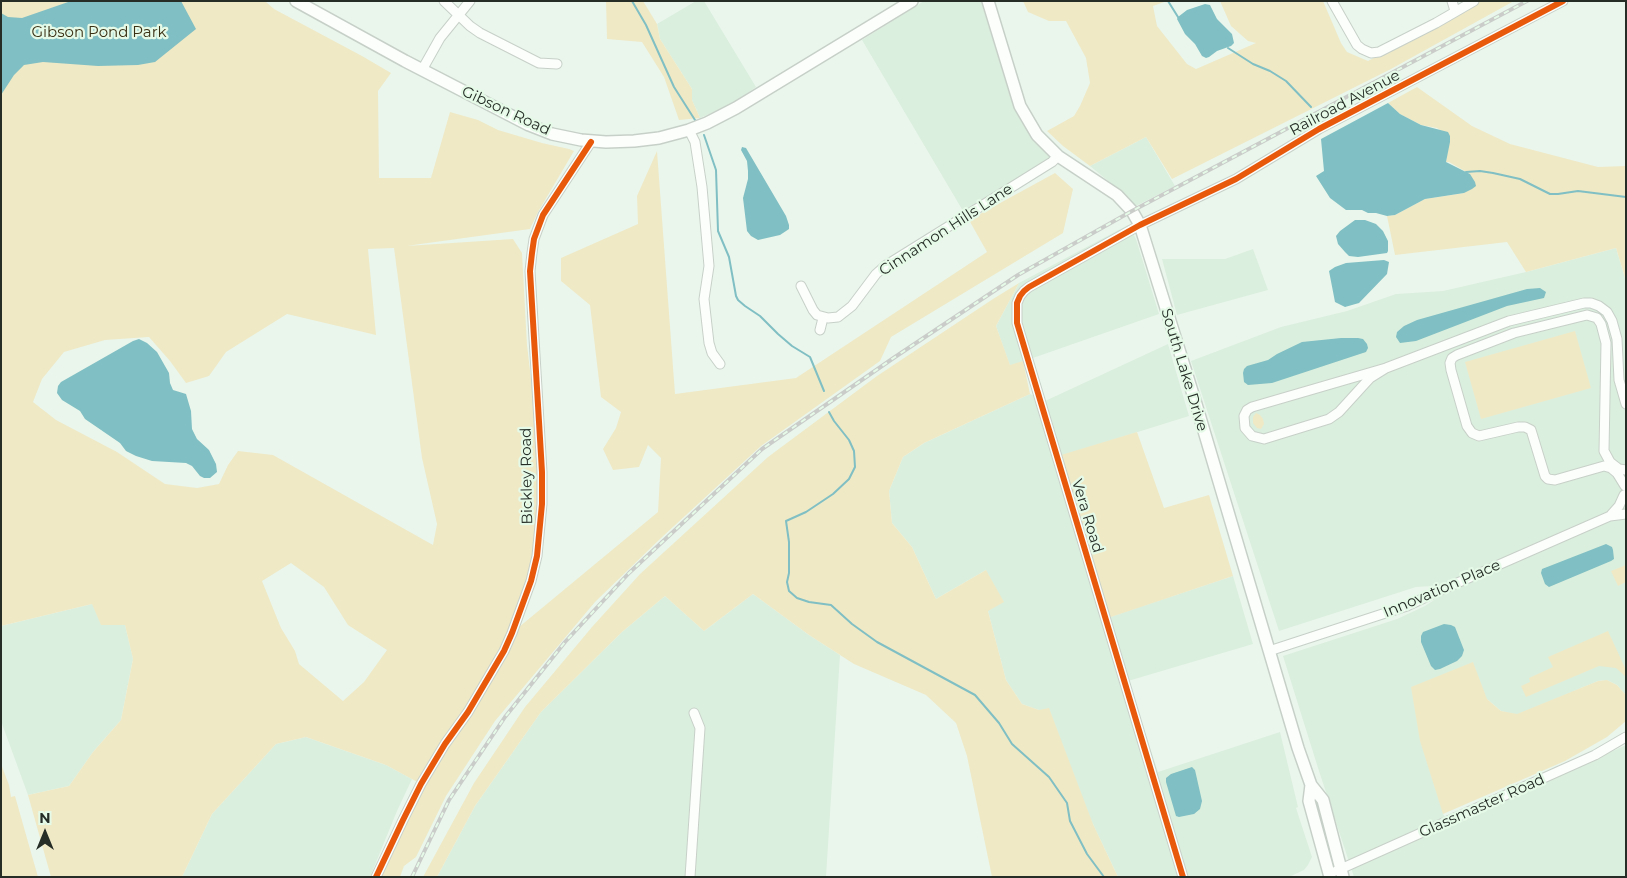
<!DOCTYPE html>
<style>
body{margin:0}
#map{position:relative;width:1627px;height:878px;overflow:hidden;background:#eaf6ec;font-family:Montserrat,sans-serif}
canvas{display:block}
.frame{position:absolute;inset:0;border:2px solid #252d26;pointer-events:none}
.north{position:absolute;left:20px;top:808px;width:50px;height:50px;-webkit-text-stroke:4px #e6fae8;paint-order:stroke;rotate:0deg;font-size:14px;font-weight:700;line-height:20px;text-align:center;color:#252d26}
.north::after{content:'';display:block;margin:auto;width:18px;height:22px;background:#252d26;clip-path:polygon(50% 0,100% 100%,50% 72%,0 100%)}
</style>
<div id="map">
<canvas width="1627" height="878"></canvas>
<div class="frame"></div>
<div class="north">N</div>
</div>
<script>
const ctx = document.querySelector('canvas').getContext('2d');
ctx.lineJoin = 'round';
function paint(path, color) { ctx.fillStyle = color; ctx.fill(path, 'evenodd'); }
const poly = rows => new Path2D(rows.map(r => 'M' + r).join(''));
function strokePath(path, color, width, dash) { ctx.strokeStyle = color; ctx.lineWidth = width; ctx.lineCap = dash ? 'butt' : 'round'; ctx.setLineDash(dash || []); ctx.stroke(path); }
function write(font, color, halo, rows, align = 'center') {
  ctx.font = font + ' Montserrat,sans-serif'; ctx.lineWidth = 4.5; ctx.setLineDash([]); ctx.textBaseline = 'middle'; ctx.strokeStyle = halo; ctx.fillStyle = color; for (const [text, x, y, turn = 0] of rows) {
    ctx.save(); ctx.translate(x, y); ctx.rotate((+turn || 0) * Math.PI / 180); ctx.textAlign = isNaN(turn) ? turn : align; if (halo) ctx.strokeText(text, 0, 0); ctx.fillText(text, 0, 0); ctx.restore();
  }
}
paint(poly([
 [696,1,704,1,756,87,732,104,700,118,692,100,692,89,660,39,657,24],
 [924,1,981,1,1011,99,1021,121,1052,159,963,211,862,40],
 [1146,137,1175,186,1134,207,1124,194,1090,166],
 [1128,225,1136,239,1159,314,1010,366,996,326,1019,283],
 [1616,248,1626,281,1626,695,1617,685,1607,680,1598,681,1517,715,1501,711,1487,699,1443,814,1452,826,1551,779,1626,745,1626,877,1354,877,1318,768,1283,656,1397,619,1425,606,1443,594,1438,587,1433,586,1416,587,1279,631,1191,361,1281,327,1347,311,1396,294,1443,291,1526,272],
 [1253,249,1268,290,1177,315,1162,259,1225,259],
 [1168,344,1189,416,1061,456,1110,617,1233,576,1253,644,1128,681,1158,772,1280,732,1298,807,1296,808,1312,857,1308,865,1304,870,1289,877,1118,877,1039,710,1022,704,1006,680,988,611,986,570,936,599,912,547,892,523,889,491,903,457,924,443,1030,394,1045,401],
 [753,594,809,635,840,655,826,877,437,877,475,806,541,712,622,632,665,596,704,631],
 [92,604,125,625,133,659,121,720,93,752,69,786,28,795,1,721,1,626],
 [306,737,386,765,412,779,397,811,370,877,182,877,212,814,276,744]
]), '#dbefde');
paint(poly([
 [1,1,265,1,274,9,362,56,391,73,378,91,379,178,431,178,450,112,478,120,498,130,542,143,569,149,574,151,538,212,530,229,406,246,513,239,522,253,527,345,542,472,537,556,513,632,658,512,661,458,648,445,639,467,613,470,603,449,616,428,621,412,601,397,590,305,561,281,561,258,638,224,637,196,657,151,675,394,796,378,987,252,969,220,1055,173,1073,189,1063,233,891,337,880,361,761,446,661,538,595,602,495,721,446,796,416,857,404,866,400,877,376,877,421,784,386,765,306,737,276,744,212,814,182,877,51,877,28,795,69,786,93,752,121,720,133,659,125,625,101,625,92,604,1,626],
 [394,248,422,458,437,524,433,545,273,455,238,451,228,465,219,484,197,488,165,484,117,452,56,420,33,402,42,379,64,352,105,340,149,337,170,361,186,383,209,376,226,352,287,314,376,335,368,249],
 [291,563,324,587,348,625,387,650,364,682,343,701,299,664,295,651,281,628,262,581],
 [606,1,643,1,657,24,660,39,692,89,692,100,700,118,679,120,664,77,642,42,607,39],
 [1023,1,1167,1,1153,6,1157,26,1187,64,1196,69,1256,43,1248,41,1231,26,1220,1,1323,1,1341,43,1347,52,1368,61,1481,1,1514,1,1391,69,1172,179,1146,137,1090,166,1063,146,1047,131,1074,116,1080,106,1090,83,1086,58,1066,21,1049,21,1028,12],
 [1417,87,1472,126,1510,144,1598,167,1626,166,1626,281,1616,248,1526,272,1507,242,1395,255,1387,216,1395,215,1425,199,1464,193,1470,174,1449,162,1446,162,1450,136,1437,128,1421,125,1400,114,1388,103],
 [1019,283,996,326,1010,365,1023,361,1030,394,924,443,903,457,889,491,892,523,912,547,936,599,986,570,1004,602,988,611,1006,680,1022,704,1039,710,1049,708,1093,824,1118,877,992,877,967,756,956,723,926,695,854,664,809,635,753,594,704,631,665,596,622,632,541,712,475,806,437,877,423,877,474,783,525,707,592,627,640,574,768,457,877,376,993,299],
 [1575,331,1591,388,1481,419,1465,362],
 [1256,413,1260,415,1263,419,1264,424,1261,429,1257,428,1253,423,1253,417],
 [1137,432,1164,508,1209,495,1233,576,1108,618,1061,455],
 [1626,565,1626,582,1618,586,1611,571],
 [1608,631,1626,670,1626,677,1616,668,1599,666,1526,697,1521,686,1530,682,1529,678,1553,667,1548,657],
 [1473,662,1487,699,1501,711,1517,714,1598,681,1607,680,1617,685,1626,695,1626,721,1607,737,1565,761,1443,814,1420,741,1411,687],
 [1,764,9,785,11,797,15,796,38,877,1,877]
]), '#efe9c6');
paint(poly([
 [71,1,181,1,196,29,155,62,138,65,98,66,43,62,24,65,14,75,1,95,1,13,8,17,22,18],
 [1205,4,1210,5,1217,19,1232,34,1234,43,1231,46,1217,51,1209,57,1206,58,1202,56,1195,44,1185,34,1177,19,1178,17,1187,10],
 [1388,103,1400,114,1421,125,1448,132,1450,136,1450,142,1446,162,1470,174,1475,182,1476,186,1472,189,1464,193,1425,199,1395,215,1387,216,1376,213,1368,213,1362,210,1346,210,1330,198,1316,176,1324,171,1321,139],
 [742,147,746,148,786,216,789,225,789,229,780,235,758,240,751,236,747,231,743,198,748,179,748,171,747,161,741,150],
 [1355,220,1365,220,1376,224,1383,231,1388,241,1388,251,1387,253,1358,257,1349,256,1345,252,1338,244,1336,236,1340,231],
 [1384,260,1389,262,1387,274,1359,303,1345,307,1335,302,1329,271,1335,267,1346,263],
 [1540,288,1546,292,1544,298,1507,306,1416,341,1400,343,1396,337,1397,332,1404,326,1417,320,1527,289],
 [1341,338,1358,338,1363,339,1367,344,1368,348,1366,352,1272,383,1248,385,1244,382,1243,373,1244,369,1247,366,1268,360,1277,354,1302,342],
 [139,339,147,343,157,352,169,373,170,383,173,390,186,394,191,411,192,429,197,439,209,450,216,464,217,472,210,478,204,478,200,476,192,466,186,463,152,461,136,456,126,451,120,443,85,419,80,411,62,400,57,393,58,386,61,382,133,341],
 [1606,544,1612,547,1613,550,1614,559,1611,561,1549,587,1545,584,1541,573,1542,569],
 [1444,624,1451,625,1455,627,1464,650,1462,656,1457,661,1440,669,1435,670,1431,666,1421,642,1421,636,1423,632],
 [1192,767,1195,770,1202,801,1200,809,1194,814,1179,817,1176,816,1166,782,1166,778,1171,774]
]), '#80bfc3');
strokePath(poly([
 [632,1,646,25,674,87,695,120],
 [1168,1,1178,17],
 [1228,48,1253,64,1270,71,1286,81,1311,107],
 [704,135,716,170,718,231,729,257,736,296,738,300,745,306,760,316,778,334,792,346,810,357,824,391],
 [1466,172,1480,171,1493,173,1520,179,1550,194,1558,194,1578,191,1626,197],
 [829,412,834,421,849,440,854,451,855,467,849,479,833,494,806,512,786,521,789,542,789,573,787,582,789,591,797,598,809,602,831,605,852,624,877,642,975,695,999,723,1012,744,1049,777,1067,803,1070,821,1087,854,1104,877]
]), '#80bfc3', 2);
const street = poly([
 [444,1,470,26,480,33,539,63,557,64],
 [1332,1,1357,45,1362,49,1371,53,1379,52,1436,23,1474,1],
 [1452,1,1455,11],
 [422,70,440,38,470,1],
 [689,130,695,142,702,187,709,266,704,299,709,343,712,353,720,364],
 [801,286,813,310,817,315,828,318,838,317,852,306,876,274,885,266,1052,162,1058,156],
 [820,330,823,318],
 [1386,368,1370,378,1339,412,1329,419,1264,439,1252,436,1245,428,1244,416,1247,410,1252,407,1386,368,1509,321,1584,303,1591,303,1599,306,1607,312,1612,321,1617,339,1619,380,1626,404],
 [1625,486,1617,473,1611,468,1604,466,1555,480,1548,479,1545,476,1531,430,1525,427,1518,427,1479,436,1472,433,1467,426,1451,370,1450,363,1452,358,1457,355,1514,333,1587,315,1597,318,1601,324,1606,343,1604,451,1610,462,1619,469,1626,470],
 [1611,515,1619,506,1624,495],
 [1269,651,1407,606,1439,591,1610,516,1626,514],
 [1336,871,1595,755,1626,737],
 [376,877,403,820,421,784,445,744,468,712,504,651,512,633,531,581,537,556,542,504,542,472,530,271,532,253,534,239,543,215,591,142],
 [690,877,700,728,694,713],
 [1183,877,1017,323,1017,303,1020,296,1024,291,1029,287,1140,225,1236,179,1319,129,1563,1]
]);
const secondary = poly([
 [296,1,405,61,529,125,552,134,581,140,606,142,634,141,659,138,689,130,707,123,736,108,912,1],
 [988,1,1020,106,1037,135,1058,156,1117,195,1132,211,1140,225,1196,404,1298,748,1311,785,1323,800,1343,877],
 [1311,785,1309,801,1330,877]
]);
strokePath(street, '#c7d0c8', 11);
strokePath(secondary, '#c7d0c8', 14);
strokePath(street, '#fcfefc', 9);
strokePath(secondary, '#fcfefc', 11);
const rail = poly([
 [412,877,449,800,505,717,565,642,629,573,762,449,895,357,1018,275,1132,211,1527,1]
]);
strokePath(rail, '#c9ccc9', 4);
strokePath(rail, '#e6fae8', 2, [5.5]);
strokePath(poly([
 [376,877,403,820,421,784,445,744,468,712,504,651,512,633,531,581,537,556,542,504,542,472,530,271,532,253,534,239,543,215,591,142],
 [1183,877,1017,323,1017,303,1020,296,1024,291,1029,287,1140,225,1236,179,1319,129,1563,1]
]), '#e8590c', 6);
write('15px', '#3a3014', '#e6fae8', [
 ["Gibson Pond Park",99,33]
]);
write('15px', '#252d26', '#e6fae8', [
 ["Railroad Avenue",1345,103,-28],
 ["Gibson Road",506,111,25],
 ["Cinnamon Hills Lane",946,230,-33],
 ["South Lake Drive",1184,370,73],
 ["Bickley Road",527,476,-91],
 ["Vera Road",1087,516,73],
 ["Innovation Place",1442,589,-23],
 ["Glassmaster Road",1482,806,-24]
]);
</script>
